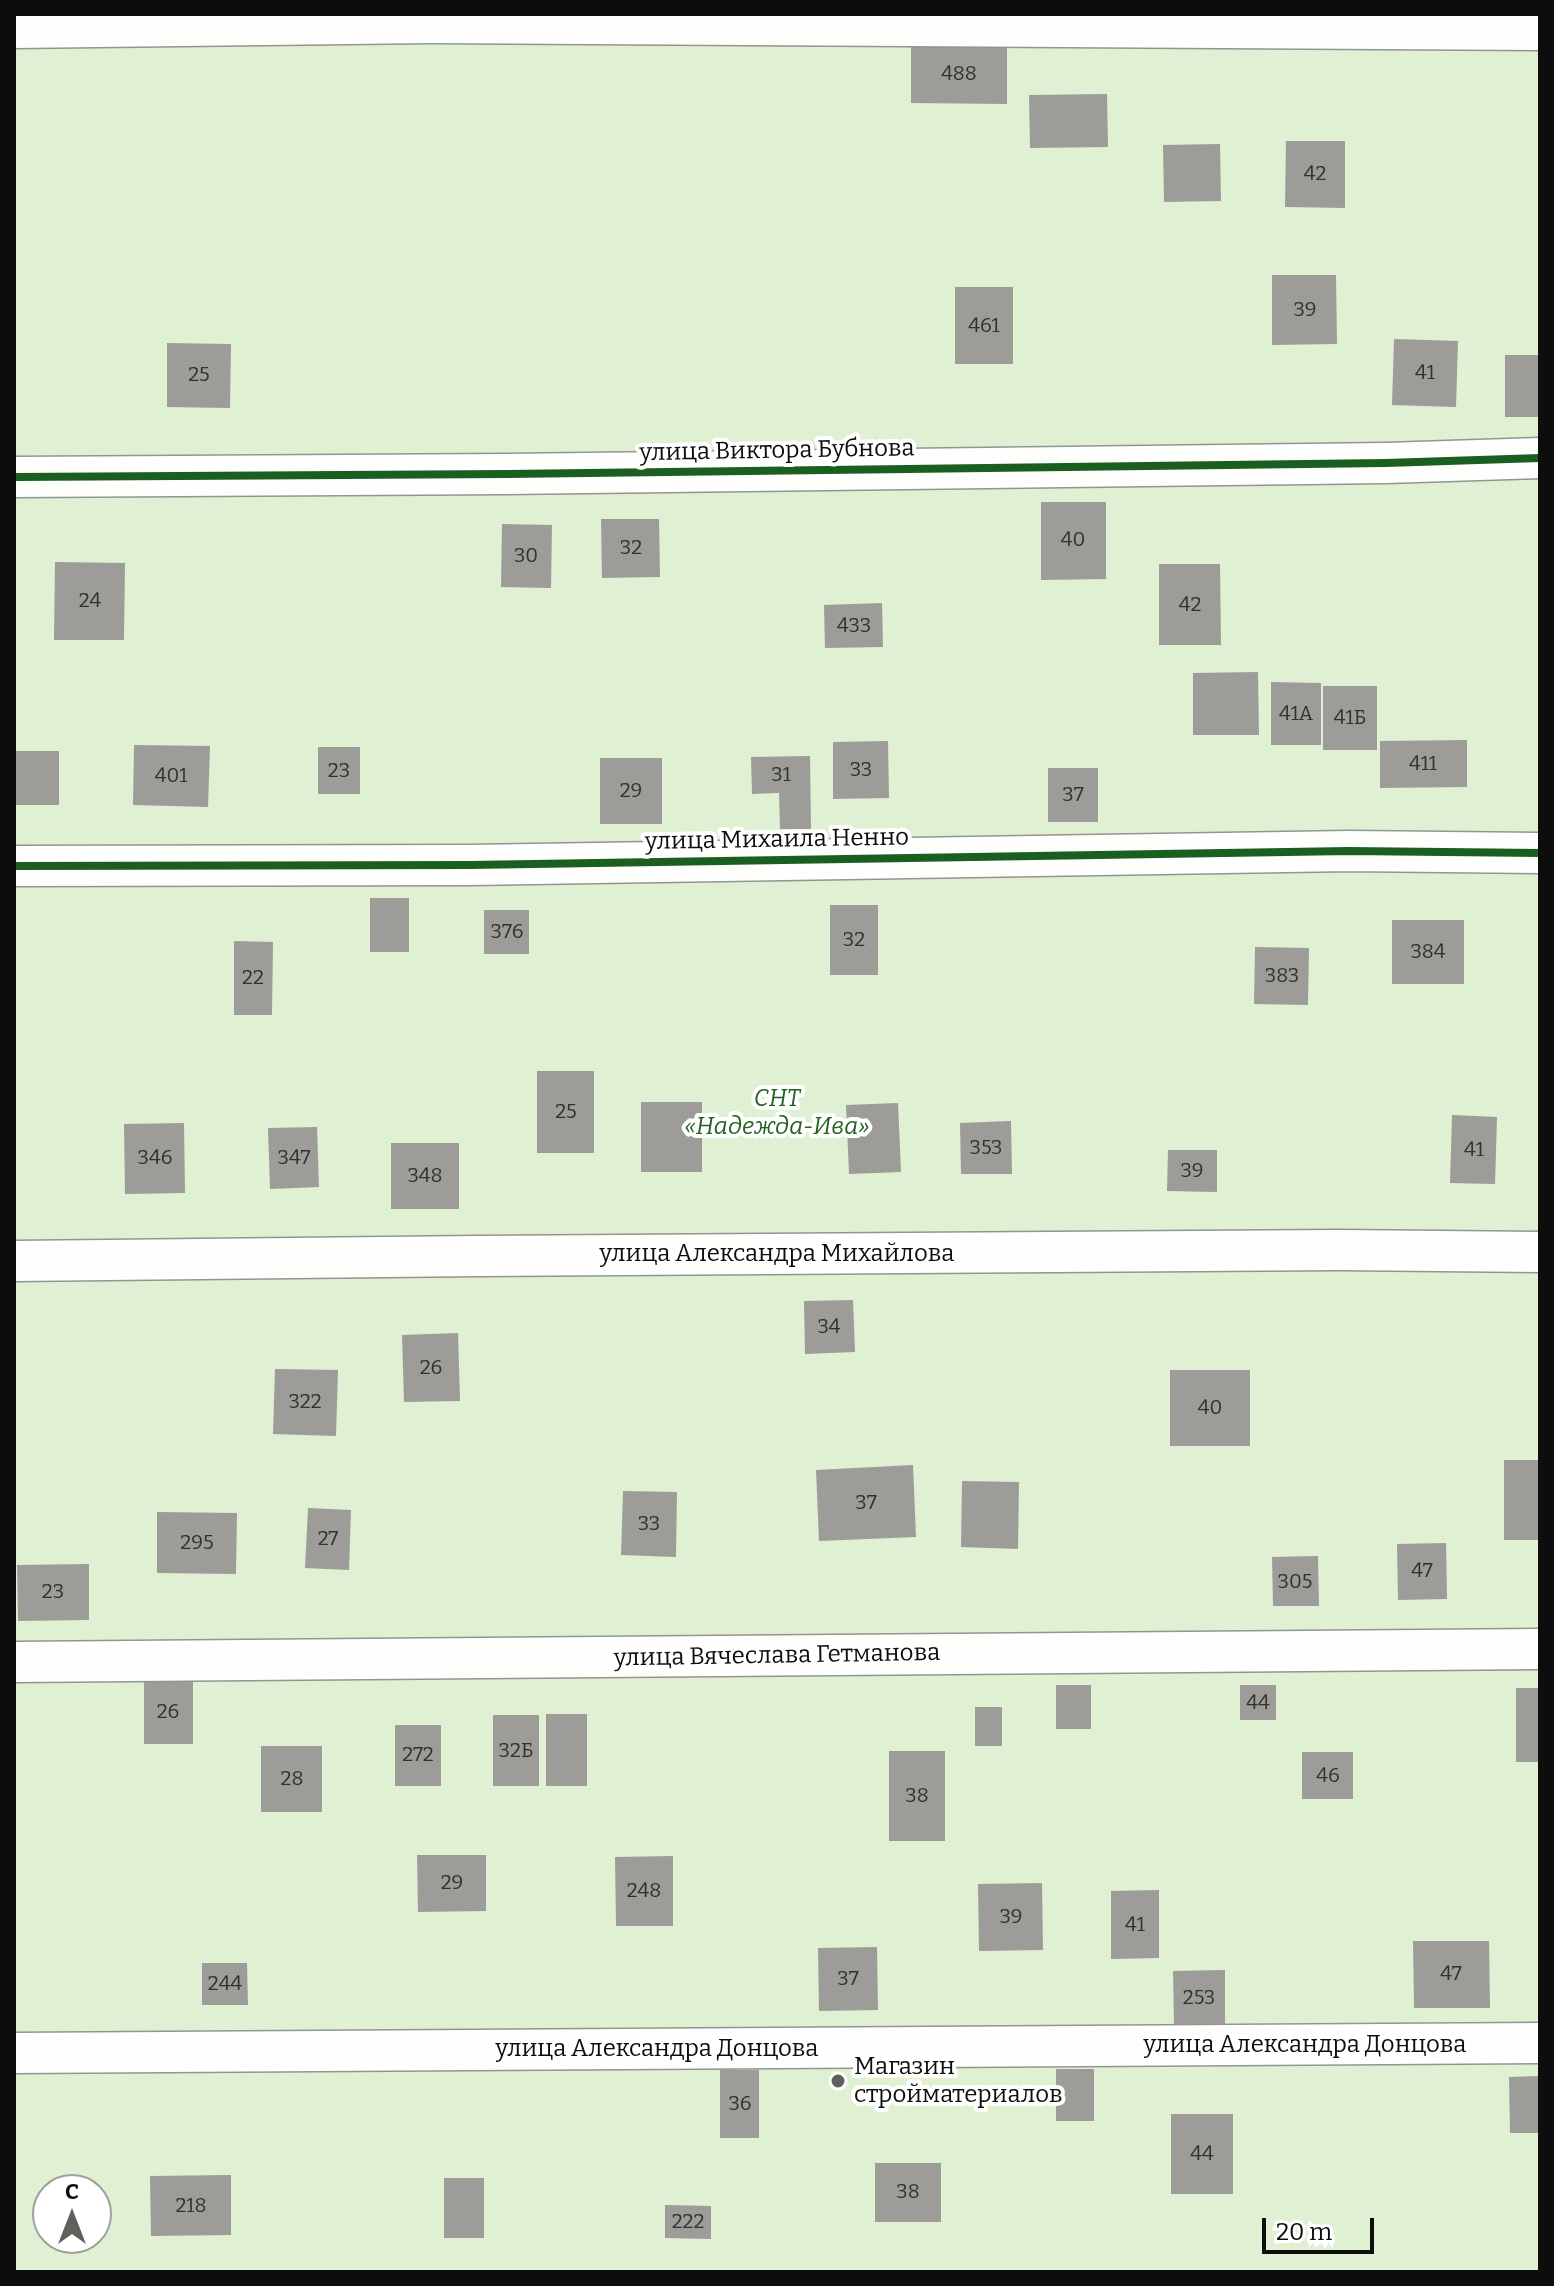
<!DOCTYPE html>
<meta charset="utf-8">
<style>
body{margin:0}
#map{position:relative;width:1554px;height:2286px;overflow:hidden;background:#fafaf2;font-family:Bitter,serif}
canvas{display:block}
.frame{position:absolute;inset:0;border:16px solid #0d0d0d;pointer-events:none}
.north{position:absolute;left:32px;top:2174px;width:80px;height:80px;box-sizing:border-box;background:#fff;border:2px solid #9e9e9e;border-radius:50%;rotate:0deg;font-size:22px;font-weight:700;line-height:32px;text-align:center;color:#0d0d0d}
.north::after{content:'';display:block;margin:auto;width:28px;height:36px;background:#60605d;clip-path:polygon(50% 0,100% 100%,50% 72%,0 100%)}
.scale{position:absolute;left:1262px;top:2218px;width:112px;height:36px;box-sizing:border-box;border:4px solid #0d0d0d;border-top:0;padding-left:10px;font-size:24px;line-height:28px;white-space:nowrap;color:#0d0d0d;-webkit-text-stroke:6px #fff;paint-order:stroke}
</style>
<div id="map">
<canvas width="1554" height="2286"></canvas>
<div class="frame"></div>
<div class="north">С</div>
<div class="scale">20 m</div>
</div>
<script>
const ctx = document.querySelector('canvas').getContext('2d');
ctx.lineJoin = 'round';
function paint(path, color) { ctx.fillStyle = color; ctx.fill(path, 'evenodd'); }
const poly = rows => new Path2D(rows.map(r => 'M' + r).join(''));
function strokePath(path, color, width, dash) { ctx.strokeStyle = color; ctx.lineWidth = width; ctx.lineCap = dash ? 'butt' : 'round'; ctx.setLineDash(dash || []); ctx.stroke(path); }
function write(font, color, halo, rows, align = 'center') {
  ctx.font = font + ' Bitter,serif'; ctx.lineWidth = 8; ctx.setLineDash([]); ctx.textBaseline = 'middle'; ctx.strokeStyle = halo; ctx.fillStyle = color; for (const [text, x, y, turn = 0] of rows) {
    ctx.save(); ctx.translate(x, y); ctx.rotate((+turn || 0) * Math.PI / 180); ctx.textAlign = isNaN(turn) ? turn : align; if (halo) ctx.strokeText(text, 0, 0); ctx.fillText(text, 0, 0); ctx.restore();
  }
}
paint(poly([
 [14,35,1540,35,1540,2272,14,2272],
 [48,2190,96,2190,96,2238,48,2238]
]), '#dff0d3');
paint(poly([
 [911,45,1007,46,1007,104,911,103],
 [1107,94,1108,147,1030,148,1029,95],
 [1286,141,1345,141,1345,208,1285,207],
 [1220,144,1221,201,1164,202,1163,145],
 [1272,275,1336,275,1337,344,1272,345],
 [955,287,1013,287,1013,364,955,364],
 [1394,339,1458,341,1456,407,1392,405],
 [167,343,231,344,230,408,167,407],
 [1505,355,1540,355,1540,417,1505,417],
 [1041,502,1106,502,1106,579,1041,580],
 [601,519,659,519,660,577,602,578],
 [502,524,552,525,551,588,501,587],
 [55,562,125,563,124,640,54,640],
 [1159,564,1220,564,1221,645,1159,645],
 [882,603,883,647,825,648,824,605],
 [1258,672,1259,735,1193,735,1193,673],
 [1271,682,1321,683,1321,745,1271,745],
 [1323,686,1377,686,1377,750,1323,750],
 [1467,740,1467,787,1380,788,1380,741],
 [888,741,889,798,833,799,833,742],
 [134,745,210,746,208,807,133,805],
 [318,747,360,747,360,794,318,794],
 [14,751,59,751,59,805,14,805],
 [810,756,811,829,780,829,779,793,752,794,751,757],
 [600,758,662,758,662,824,600,824],
 [1048,768,1098,768,1098,822,1048,822],
 [370,898,409,898,409,952,370,952],
 [830,905,878,905,878,975,830,975],
 [484,910,529,910,529,954,484,954],
 [1392,920,1464,920,1464,984,1392,984],
 [234,941,273,942,272,1015,234,1015],
 [1255,947,1309,948,1308,1005,1254,1004],
 [537,1071,594,1071,594,1153,537,1153],
 [641,1102,702,1102,702,1172,641,1172],
 [898,1103,901,1172,849,1174,846,1105],
 [1452,1115,1497,1117,1495,1184,1450,1183],
 [1011,1121,1012,1174,961,1174,960,1123],
 [184,1123,185,1193,125,1194,124,1124],
 [317,1127,319,1187,270,1189,268,1128],
 [391,1143,459,1143,459,1209,391,1209],
 [1168,1150,1217,1150,1217,1192,1167,1191],
 [853,1300,855,1352,805,1354,804,1301],
 [458,1333,460,1401,404,1402,402,1335],
 [275,1369,338,1370,336,1436,273,1434],
 [1170,1370,1250,1370,1250,1446,1170,1446],
 [1504,1460,1540,1460,1540,1540,1504,1540],
 [913,1465,916,1537,819,1541,816,1470],
 [962,1481,1019,1482,1018,1549,961,1547],
 [623,1491,677,1492,676,1557,621,1555],
 [308,1508,351,1510,349,1570,305,1568],
 [157,1512,237,1513,236,1574,157,1573],
 [1446,1543,1447,1599,1398,1600,1397,1544],
 [1318,1556,1319,1606,1273,1606,1272,1557],
 [89,1564,89,1620,18,1621,17,1565],
 [144,1680,193,1680,193,1744,144,1744],
 [1056,1685,1091,1685,1091,1729,1056,1729],
 [1240,1685,1276,1685,1276,1720,1240,1720],
 [1516,1688,1540,1688,1540,1762,1516,1762],
 [975,1707,1002,1707,1002,1746,975,1746],
 [546,1714,587,1714,587,1786,546,1786],
 [493,1715,539,1715,539,1786,493,1786],
 [395,1725,441,1725,441,1786,395,1786],
 [261,1746,322,1746,322,1812,261,1812],
 [889,1751,945,1751,945,1841,889,1841],
 [1302,1752,1353,1752,1353,1799,1302,1799],
 [417,1855,486,1855,486,1911,418,1912],
 [673,1856,673,1926,616,1926,615,1857],
 [1042,1883,1043,1950,979,1951,978,1884],
 [1159,1890,1159,1958,1111,1959,1111,1891],
 [1413,1941,1489,1941,1490,2008,1414,2008],
 [877,1947,878,2010,819,2011,818,1948],
 [202,1963,247,1963,248,2005,202,2005],
 [1225,1970,1225,2025,1174,2025,1173,1971],
 [1056,2069,1094,2069,1094,2121,1056,2121],
 [720,2070,759,2070,759,2138,720,2138],
 [1539,2076,1540,2133,1510,2133,1509,2077],
 [1171,2114,1233,2114,1233,2194,1171,2194],
 [875,2163,941,2163,941,2222,875,2222],
 [231,2175,231,2235,151,2236,150,2176],
 [444,2178,484,2178,484,2238,444,2238],
 [665,2205,711,2206,711,2239,665,2238]
]), '#9d9c98');
const minor = poly([
 [14,28,431,23,1540,30],
 [14,477,507,474,1386,463,1540,458],
 [14,866,470,865,1349,851,1540,853],
 [14,1261,479,1256,1339,1250,1540,1252],
 [14,1662,1540,1649],
 [14,2053,1540,2043]
]);
strokePath(minor, '#949490', 43);
strokePath(minor, '#fefefd', 40);
strokePath(poly([
 [14,477,507,474,1386,463,1540,458],
 [14,866,470,865,1349,851,1540,853]
]), '#1b5e20', 8);
for (const [x, y, r, color] of [
 [838,2081,8,"#60605d"]
]) { const dot = new Path2D(); dot.arc(x, y, r, 0, 2 * Math.PI); ctx.fillStyle = color; ctx.fill(dot); strokePath(dot, '#fff', 3); }
write('20px', '#313130', null, [
 ["488",959,74],
 ["42",1315,174],
 ["39",1305,310],
 ["461",984,326],
 ["41",1425,373],
 ["25",199,375],
 ["40",1073,540],
 ["32",631,548],
 ["30",526,556],
 ["24",90,601],
 ["42",1190,605],
 ["433",854,626],
 ["41А",1296,714],
 ["41Б",1350,718],
 ["411",1423,764],
 ["33",861,770],
 ["23",339,771],
 ["31",781,775],
 ["401",171,776],
 ["29",631,791],
 ["37",1073,795],
 ["376",507,932],
 ["32",854,940],
 ["384",1428,952],
 ["383",1282,976],
 ["22",253,978],
 ["25",566,1112],
 ["353",986,1148],
 ["41",1474,1150],
 ["346",155,1158],
 ["347",294,1158],
 ["39",1192,1171],
 ["348",425,1176],
 ["34",829,1327],
 ["26",431,1368],
 ["322",305,1402],
 ["40",1210,1408],
 ["37",866,1503],
 ["33",649,1524],
 ["27",328,1539],
 ["295",197,1543],
 ["47",1422,1571],
 ["305",1295,1582],
 ["23",53,1592],
 ["44",1258,1703],
 ["26",168,1712],
 ["32Б",516,1751],
 ["272",418,1755],
 ["46",1328,1776],
 ["28",292,1779],
 ["38",917,1796],
 ["29",452,1883],
 ["248",644,1891],
 ["39",1011,1917],
 ["41",1135,1925],
 ["47",1451,1974],
 ["37",848,1979],
 ["244",225,1984],
 ["253",1199,1998],
 ["36",740,2104],
 ["44",1202,2154],
 ["38",908,2192],
 ["218",191,2206],
 ["222",688,2222]
]);
write('24px', '#0d0d0d', '#fff', [
 ["улица Виктора Бубнова",777,451,-1],
 ["улица Михаила Ненно",777,840,-1],
 ["улица Александра Михайлова",777,1254],
 ["улица Вячеслава Гетманова",777,1656,-1],
 ["улица Александра Донцова",1305,2045],
 ["улица Александра Донцова",657,2049]
]);
write('italic 24px', '#226220', '#fff', [
 ["СНТ",777,1099],
 ["«Надежда-Ива»",777,1127]
]);
write('24px', '#0d0d0d', '#fff', [
 ["Магазин",854,2067],
 ["стройматериалов",854,2095]
], 'left');
</script>
